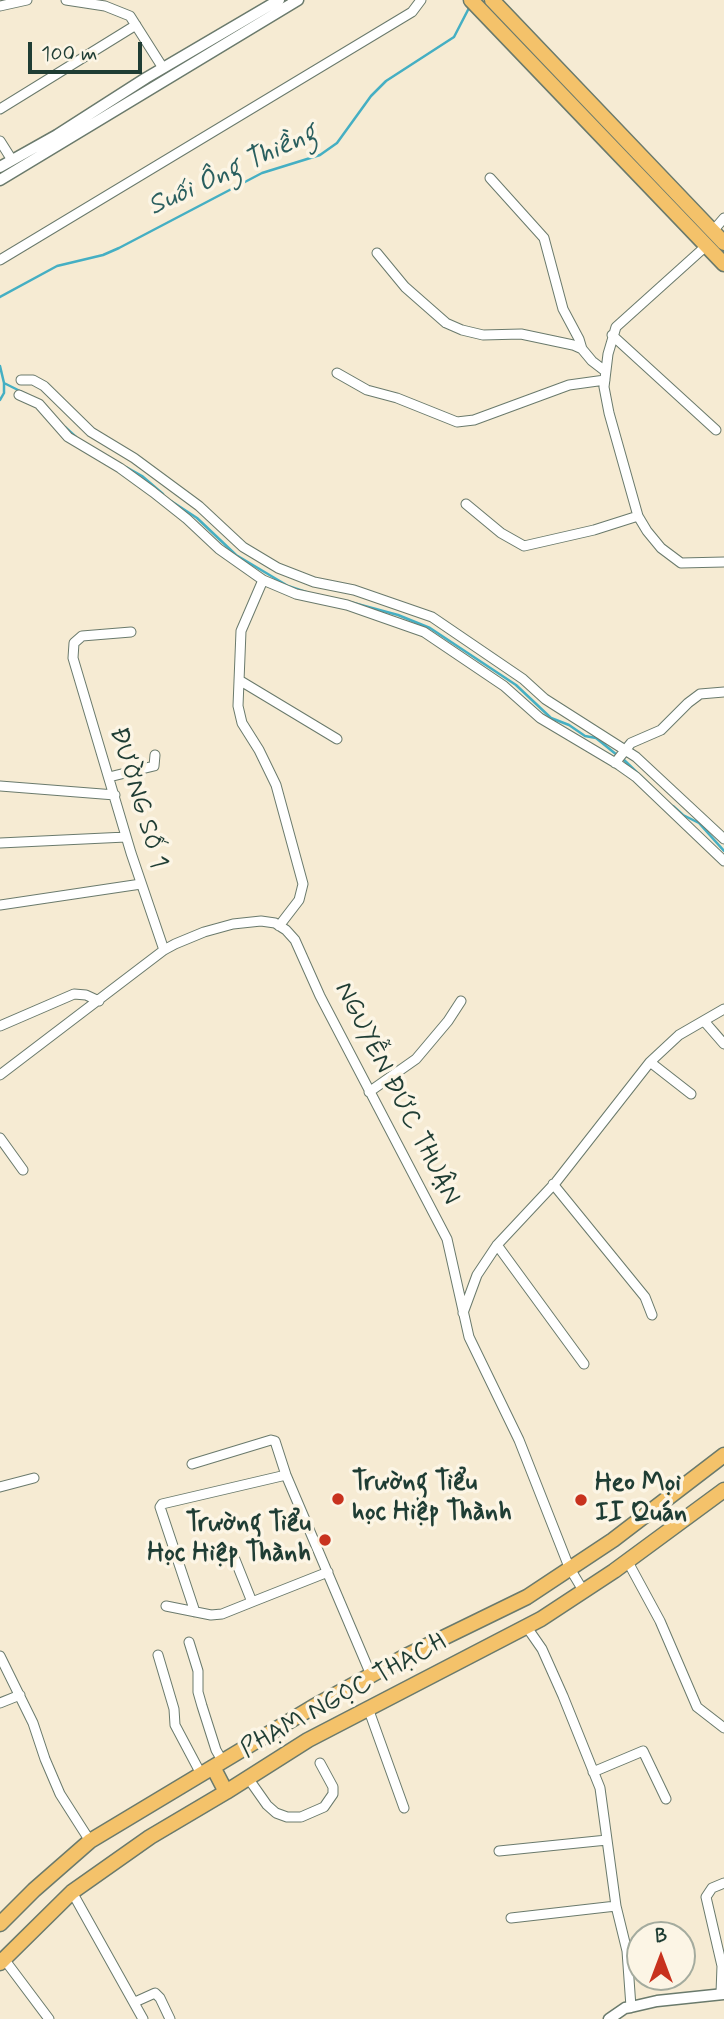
<!DOCTYPE html>
<meta charset="utf-8">
<style>
body{margin:0}
#map{position:relative;width:724px;height:2019px;overflow:hidden;background:#f6ebd3;font-family:Mynerve,sans-serif}
canvas{display:block}
.north{position:absolute;left:626px;top:1921px;width:70px;height:70px;box-sizing:border-box;background:#fcf5e5;border:2px solid #a4ab9e;border-radius:50%;rotate:0deg;font-size:19px;font-weight:700;line-height:28px;text-align:center;color:#1f3d34}
.north::after{content:'';display:block;margin:auto;width:24px;height:32px;background:#c8321e;clip-path:polygon(50% 0,100% 100%,50% 72%,0 100%)}
.scale{position:absolute;left:28px;top:42px;width:114px;height:32px;box-sizing:border-box;border:4px solid #1f3d34;border-top:0;padding-left:9px;font-size:21px;line-height:24px;white-space:nowrap;color:#1f3d34;-webkit-text-stroke:5px #fcf5e5;paint-order:stroke}
</style>
<div id="map">
<canvas width="724" height="2019"></canvas>
<div class="north">B</div>
<div class="scale">100 m</div>
</div>
<script>
const ctx = document.querySelector('canvas').getContext('2d');
ctx.lineJoin = 'round';
const poly = rows => new Path2D(rows.map(r => 'M' + r).join(''));
function strokePath(path, color, width, dash) { ctx.strokeStyle = color; ctx.lineWidth = width; ctx.lineCap = dash ? 'butt' : 'round'; ctx.setLineDash(dash || []); ctx.stroke(path); }
function write(font, color, halo, rows, align = 'center') {
  ctx.font = font + ' Mynerve,sans-serif'; ctx.lineWidth = 7; ctx.setLineDash([]); ctx.textBaseline = 'middle'; ctx.strokeStyle = halo; ctx.fillStyle = color; for (const [text, x, y, turn = 0] of rows) {
    ctx.save(); ctx.translate(x, y); ctx.rotate((+turn || 0) * Math.PI / 180); ctx.textAlign = isNaN(turn) ? turn : align; if (halo) ctx.strokeText(text, 0, 0); ctx.fillText(text, 0, 0); ctx.restore();
  }
}
strokePath(poly([
 [0,297,57,266,103,255,119,248,262,173,320,155,337,143,371,96,386,81,454,37,470,6],
 [0,366,4,383,4,393,0,400],
 [4,383,26,394],
 [65,427,76,437],
 [126,467,142,476,163,494],
 [171,501,197,518,236,555,288,586,306,592],
 [350,602,398,615,430,628,516,685,551,718,569,725,585,736,596,738,617,755],
 [622,758,650,785],
 [673,806,683,815,699,823,724,851]
]), '#45afc3', 2.5);
const minor = poly([
 [66,0,105,6,130,16,163,68],
 [0,6,27,0],
 [0,109,136,25],
 [0,141,12,160],
 [490,178,544,238,563,309,579,339,582,349],
 [712,232,724,218],
 [706,246,616,327,608,354,604,387,609,413,638,516,647,531,661,548,681,563,724,562],
 [377,253,405,287,446,323,462,330,483,335,521,334,573,345,582,349,592,361,605,371],
 [0,260,412,12,421,0],
 [612,335,716,430],
 [337,373,367,390,397,398,457,422,474,420,569,385,605,380],
 [21,380,33,380,44,386,91,432,134,458,199,506,243,547,278,568,314,582,354,590,432,617,523,679,545,699,636,757,724,839],
 [19,395,39,404,68,437,120,468,153,492,187,519,219,549,263,580],
 [466,504,501,533,524,546,594,530,638,516],
 [131,632,82,636,74,643,73,658,131,853,164,950],
 [239,680,337,739],
 [615,763,631,743,661,730,688,703,700,694,724,692],
 [109,777,154,766,155,755],
 [0,786,115,795],
 [0,843,126,837],
 [0,905,141,884],
 [279,926,299,900,303,884,276,785,259,750,242,723,238,706,241,631,263,580,296,594,347,605,424,632,504,686,540,718,619,765,636,777,724,861],
 [704,1021,724,1044],
 [0,1026,74,994,86,995,99,1001],
 [650,1062,691,1094],
 [0,1075,164,950,175,944,204,932,233,924,261,921,275,923,286,930,295,940,320,996,447,1239,469,1337,519,1440,569,1567,584,1592],
 [369,1092,416,1059,448,1021,461,1001],
 [0,1138,23,1170],
 [553,1184,645,1297,652,1315],
 [497,1245,584,1364],
 [463,1313,477,1275,497,1245,556,1182,650,1062,679,1035,724,1009],
 [192,1464,271,1440,275,1441,286,1475,371,1675],
 [0,1487,34,1478],
 [232,1552,252,1602,328,1572],
 [628,1562,660,1621,697,1707,724,1728],
 [166,1606,211,1615,222,1614,252,1602],
 [195,1612,160,1507,162,1504,286,1475],
 [526,1626,542,1649,563,1696,600,1788,616,1906,627,1951,631,2007],
 [189,1642,198,1671,198,1692,202,1706,216,1750,223,1762],
 [158,1655,174,1709,175,1725,201,1774],
 [0,1656,33,1723,45,1759,60,1794,90,1841],
 [0,1703,20,1695],
 [368,1708,404,1808],
 [593,1772,643,1751,666,1799],
 [248,1778,267,1805,276,1813,287,1817,301,1817,324,1807,333,1794,333,1787,320,1763],
 [499,1851,607,1840],
 [72,1892,143,2019],
 [511,1918,616,1906],
 [4,1959,49,2019],
 [721,1993,722,1966,706,1897,712,1888,724,1883],
 [135,2002,155,1993,160,1998,170,2019]
]);
const tertiary = poly([
 [0,167,57,135,146,78,279,0],
 [0,180,298,0],
 [609,2019,625,2008,631,2007,657,2001,724,1994]
]);
const primary = poly([
 [471,0,724,264],
 [492,0,724,243],
 [213,1767,226,1792],
 [0,1924,34,1890,90,1841,313,1707,406,1656,527,1597,613,1540,724,1455],
 [0,1963,72,1892,150,1837,226,1792,308,1740,541,1619,614,1571,724,1490]
]);
strokePath(minor, '#6a7a6c', 11);
strokePath(tertiary, '#6a7a6c', 13);
strokePath(primary, '#6a7a6c', 17);
strokePath(minor, '#fff', 9);
strokePath(tertiary, '#fff', 10);
strokePath(primary, '#f4c26a', 14);
for (const [x, y, r, color] of [
 [338,1499,7,"#c8321e"],
 [581,1500,7,"#c8321e"],
 [325,1540,7,"#c8321e"]
]) { const dot = new Path2D(); dot.arc(x, y, r, 0, 2 * Math.PI); ctx.fillStyle = color; ctx.fill(dot); strokePath(dot, '#fcf5e5', 2.5); }
write('26px', '#1f3d34', '#fcf5e5', [
 ["ĐƯỜNG SỐ 1",137,798,73],
 ["NGUYỄN ĐỨC THUẬN",396,1094,63],
 ["PHẠM NGỌC THẠCH",344,1697,-29]
]);
write('bold 26px', '#1f3d34', '#fcf5e5', [
 ["Trường Tiểu",352,1484],
 ["học Hiệp Thành",352,1514],
 ["Heo Mọi",595,1485],
 ["II Quán",595,1515],
 ["Trường Tiểu",311,1525,"right"],
 ["Học Hiệp Thành",311,1555,"right"]
], 'left');
write('italic 28px', '#2a5f5f', '#fcf5e5', [
 ["Suối Ông Thiềng",233,171,-25]
]);
</script>
